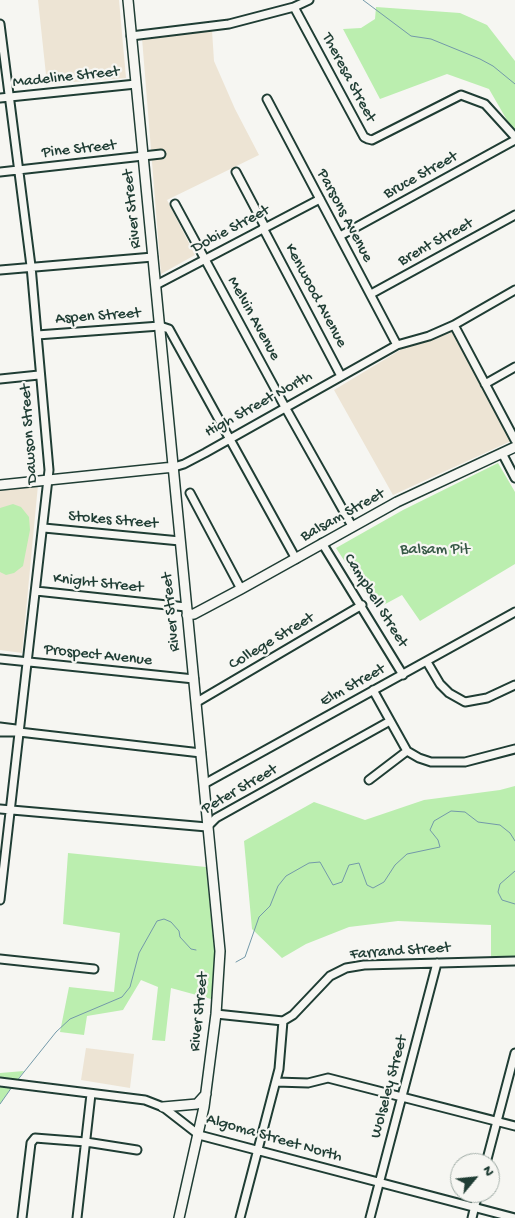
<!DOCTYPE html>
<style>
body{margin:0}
#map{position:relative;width:515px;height:1218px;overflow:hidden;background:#f6f6f2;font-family:"Gochi Hand",sans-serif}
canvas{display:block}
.north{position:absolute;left:450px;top:1153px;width:50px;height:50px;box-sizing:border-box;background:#f6f6f2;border:1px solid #a0aca6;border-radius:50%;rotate:62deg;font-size:14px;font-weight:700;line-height:20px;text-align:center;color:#1f3d34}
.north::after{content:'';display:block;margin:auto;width:18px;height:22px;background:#1f3d34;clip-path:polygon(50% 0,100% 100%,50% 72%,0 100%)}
</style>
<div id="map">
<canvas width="515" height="1218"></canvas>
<div class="north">N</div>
</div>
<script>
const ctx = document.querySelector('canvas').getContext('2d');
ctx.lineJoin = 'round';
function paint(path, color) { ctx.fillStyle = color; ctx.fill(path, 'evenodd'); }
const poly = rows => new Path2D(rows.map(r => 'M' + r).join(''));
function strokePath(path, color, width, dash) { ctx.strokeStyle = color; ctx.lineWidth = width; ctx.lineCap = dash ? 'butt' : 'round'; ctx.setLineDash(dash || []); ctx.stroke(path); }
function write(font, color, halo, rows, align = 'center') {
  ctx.font = font + ' "Gochi Hand",sans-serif'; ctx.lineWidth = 4.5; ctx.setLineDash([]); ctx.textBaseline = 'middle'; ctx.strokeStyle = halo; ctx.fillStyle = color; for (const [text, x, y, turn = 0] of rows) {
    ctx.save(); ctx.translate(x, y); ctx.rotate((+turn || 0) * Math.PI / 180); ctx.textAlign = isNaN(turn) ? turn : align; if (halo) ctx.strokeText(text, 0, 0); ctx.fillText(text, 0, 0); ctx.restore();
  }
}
paint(poly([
 [38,0,119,0,126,78,47,84],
 [212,30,214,61,235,109,259,155,167,200,195,255,161,274,142,38],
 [452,331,511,441,393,495,334,390,407,346],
 [38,485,22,653,0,650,0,490],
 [86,1048,134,1054,130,1088,81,1080]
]), '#ede4d4');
paint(poly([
 [376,7,460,13,487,25,515,61,515,134,489,89,447,74,380,99,343,29,361,28,375,19],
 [498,463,515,492,515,564,420,621,402,595,376,609,336,548,403,510],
 [13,504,21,507,29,517,30,530,23,566,14,573,6,575,0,572,0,508],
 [515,786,515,958,491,958,491,925,398,921,349,927,306,944,282,958,252,929,244,841,314,802,365,820,424,800,500,790],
 [68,853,206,867,216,965,211,999,171,988,165,1041,152,1040,158,987,141,980,123,1010,87,1016,84,1035,60,1032,69,987,114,992,120,933,63,924],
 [24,1071,7,1094,0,1104,0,1073]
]), '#bbeeaf');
strokePath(poly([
 [363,0,411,36,431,39,480,59,493,66,515,84],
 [515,871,500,884,498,892,502,900,515,904],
 [236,962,245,957,259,917,270,906,278,886,286,876,309,863,320,862,333,885,342,882,349,865,359,863,367,885,373,888,384,882,395,865,407,854,440,847,438,840,430,830,434,821,451,811,465,812,478,822,500,825,510,833,515,841],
 [16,1082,56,1032,70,1019,122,997,130,987,139,953,157,921,164,919,171,922,179,931,180,937,191,949,196,950],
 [0,1104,12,1087]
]), '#7399a9', 1);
const minor = poly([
 [294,7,364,137,368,139,372,140,461,95,485,104,515,137],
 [0,24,31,266,49,470,0,900],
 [131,36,229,24,294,7,309,0],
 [0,98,136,84],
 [267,99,397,345],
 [0,172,161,154],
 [236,172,265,227],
 [175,204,285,407,352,526],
 [263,228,341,376],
 [340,236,515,140],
 [0,270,153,257],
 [156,285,320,199],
 [371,294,515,215],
 [454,325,515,440],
 [37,335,160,326,169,329,296,559],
 [0,379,39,375],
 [485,384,515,367],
 [502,453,515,478],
 [174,467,184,464,205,453,397,345,429,336,454,325,515,290],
 [190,493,241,589],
 [44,528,180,541],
 [322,543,403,675],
 [36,591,186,607],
 [0,659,194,679],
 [427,662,440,684,449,693,465,702,487,698,515,685],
 [373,690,407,751,419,758,431,762,465,762,515,749],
 [197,702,362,605],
 [0,727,16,729,19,732],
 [0,732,19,732,201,753],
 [369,780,407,751],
 [204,784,515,612],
 [0,809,207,827,216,818,390,721],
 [0,959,94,969],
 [216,1014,283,1021,293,1015,330,976,346,968,364,965,515,961],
 [0,1082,145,1100,163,1107,199,1135,515,1218],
 [276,1082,308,1083,328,1078,515,1126],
 [486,1163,515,1053],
 [22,1218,31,1143,35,1138,86,1142,137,1150],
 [77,1218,91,1094],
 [240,1218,279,1069,283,1021],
 [370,1218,437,963],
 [472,1218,478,1193]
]);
const major = poly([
 [128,0,220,951,216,1014,204,1107,179,1218],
 [0,485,174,467],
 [187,615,194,614,241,589,397,502,515,447],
 [163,1107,197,1104,206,1094]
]);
strokePath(minor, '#1f3d34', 11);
strokePath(major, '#1f3d34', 12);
strokePath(minor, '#f6f6f2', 7);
strokePath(major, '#f6f6f2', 9);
write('16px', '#1f3d34', '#f6f6f2', [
 ["Madeline Street",66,78,-6],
 ["Theresa Street",348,78,62],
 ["Pine Street",79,150,-6],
 ["Bruce Street",421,176,-29],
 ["River Street",133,209,-96],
 ["Parsons Avenue",344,216,62],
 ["Dobie Street",231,230,-28],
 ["Brent Street",436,243,-29],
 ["Kenwood Avenue",315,296,62],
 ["Aspen Street",98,317,-4],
 ["Melvin Avenue",253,319,61],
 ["High Street North",259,405,-29],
 ["Dawson Street",30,434,-94],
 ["Balsam Street",343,516,-29],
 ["Stokes Street",113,521,5],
 ["Knight Street",98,584,6],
 ["Campbell Street",375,601,58],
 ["River Street",172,612,-96],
 ["College Street",272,642,-31],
 ["Prospect Avenue",98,656,6],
 ["Elm Street",353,686,-29],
 ["Peter Street",240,790,-30],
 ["Farrand Street",400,952,-4],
 ["River Street",200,1012,-84],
 ["Wolseley Street",390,1087,-75],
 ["Algoma Street North",274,1139,16]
]);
write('16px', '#365846', '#f6f6f2', [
 ["Balsam Pit",435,551]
]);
</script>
